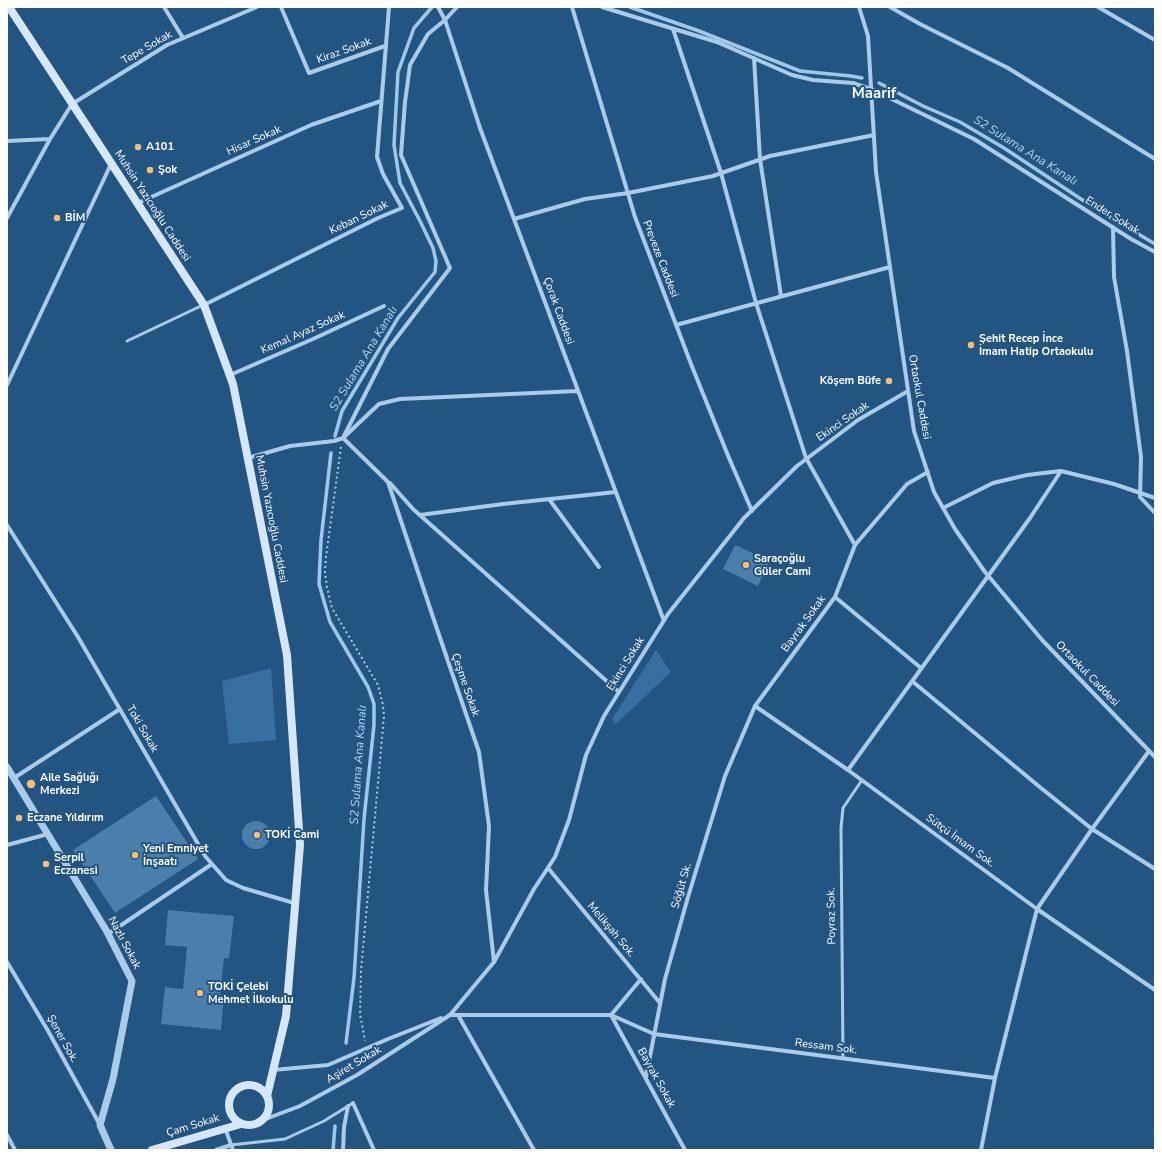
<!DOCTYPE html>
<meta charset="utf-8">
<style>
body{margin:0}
#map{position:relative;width:1162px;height:1157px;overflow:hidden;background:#235582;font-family:"Nunito Sans",sans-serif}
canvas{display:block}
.frame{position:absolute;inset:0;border:8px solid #fff;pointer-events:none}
</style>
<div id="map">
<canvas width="1162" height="1157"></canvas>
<div class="frame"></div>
</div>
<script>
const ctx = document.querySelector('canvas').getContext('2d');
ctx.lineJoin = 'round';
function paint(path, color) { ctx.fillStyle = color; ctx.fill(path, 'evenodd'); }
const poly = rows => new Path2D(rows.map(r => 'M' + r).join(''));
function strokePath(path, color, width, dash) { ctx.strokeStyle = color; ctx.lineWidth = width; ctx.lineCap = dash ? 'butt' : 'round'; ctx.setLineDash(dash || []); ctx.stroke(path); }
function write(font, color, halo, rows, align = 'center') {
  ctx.font = font + ' "Nunito Sans",sans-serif'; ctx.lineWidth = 4; ctx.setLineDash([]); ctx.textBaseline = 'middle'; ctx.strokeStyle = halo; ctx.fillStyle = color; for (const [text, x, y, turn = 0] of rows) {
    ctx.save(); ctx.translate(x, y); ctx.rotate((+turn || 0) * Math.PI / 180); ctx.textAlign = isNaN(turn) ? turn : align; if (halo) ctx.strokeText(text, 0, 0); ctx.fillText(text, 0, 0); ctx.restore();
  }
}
paint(poly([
 [656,650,671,672,616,724,612,719],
 [271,668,276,740,229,744,222,681]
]), '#376fa0');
strokePath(poly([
 [630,7,699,31,800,71,851,76,862,78],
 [879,83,923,106,960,122,1004,148,1090,205,1155,244],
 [335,436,342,411,398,318,435,272,436,261,433,248,420,221,400,183,394,145,398,72,414,28,432,7],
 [331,453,321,540,319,584,330,622,368,687,374,704,374,725,364,819,354,978,346,1043],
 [333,1150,335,1126]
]), '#9fc8e8', 3.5);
paint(poly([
 [735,545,770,561,758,586,723,569],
 [156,796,198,859,115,913,73,850],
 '242 835a14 14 0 1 1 28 0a14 14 0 1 1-28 0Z',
 [168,910,234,916,229,958,224,958,220,996,224,996,221,1030,161,1024,165,987,183,989,187,947,165,945]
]), '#4b7fab');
strokePath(poly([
 [341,447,326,557,325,572,327,587,332,608,378,685,383,705,384,716,361,971,360,1014,365,1041]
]), '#abcce8', 2, [2, 3]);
strokePath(poly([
 [127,341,203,305],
 [843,1058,841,828,843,808,862,780],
 [231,1145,285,1139,324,1121,353,1103]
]), '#abcce8', 3);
strokePath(poly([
 [164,7,183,38],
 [281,7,309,73,385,46],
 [438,7,445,20,480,128,664,621],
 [457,7,445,20,428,34,410,65,405,102,401,155,450,268,388,349,343,438,388,482,436,626,479,752,489,826,486,890,494,962],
 [572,7,635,217,691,364,729,458,752,511],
 [602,7,717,42,792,75,813,80,853,83,871,89,974,139,1131,239,1155,252],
 [859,7,868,36,876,172,914,431,934,492,955,529,985,572,1043,641,1155,757],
 [890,7,920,24,1008,68,1155,159],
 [1098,7,1155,40],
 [673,29,721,173,756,303,806,458,855,545,907,484,928,472],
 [754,58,760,159,781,296],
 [7,141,50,139],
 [138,203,311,125,381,101],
 [7,218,50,139,72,104,167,45,257,7],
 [514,219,585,199,628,193,713,176,770,156,874,135],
 [1113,227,1114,277,1127,351,1141,457,1140,497,1155,513],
 [204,305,378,218,402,208,383,174,377,157,389,7],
 [676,325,890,267],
 [230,375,313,339,384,306],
 [7,385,111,164],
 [248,458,290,446,334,441,343,438,379,404,400,399,578,391],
 [390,483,413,509,619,692],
 [549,499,599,567],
 [943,508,993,483,1027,475,1061,471,1114,484,1155,498],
 [420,515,503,504,616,492],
 [7,525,78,637,205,856,226,880,243,888,294,903],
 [835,597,921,668],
 [912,681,1041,788,1092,829,1155,869],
 [755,706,848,770,1037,909,1155,990],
 [848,770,1030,518,1061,471],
 [14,778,120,709],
 [7,845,48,834],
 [548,868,660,1003],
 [108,934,212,864],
 [7,962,47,1029,100,1125],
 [641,979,611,1015,685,1150],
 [449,1015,611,1015,654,1034,995,1078],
 [458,1015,534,1150],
 [273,1070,328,1065,388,1039,441,1018],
 [646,1077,665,979,688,897,725,776,755,706,835,597,855,545],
 [353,1103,374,1150],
 [263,1120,300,1106,357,1075,450,1015,494,962,534,889,555,857,569,820,586,755,604,716,668,614,744,518,797,466,858,420,908,391],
 [225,1128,233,1150],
 [7,1135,15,1150],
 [216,1150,231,1145],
 [343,1150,344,1127,348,1106],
 [981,1150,995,1078,1037,909,1092,829,1149,751]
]), '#abcce8', 4);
strokePath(poly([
 [7,767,106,930,132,981,113,1079,100,1125,111,1150]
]), '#abcce8', 7);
strokePath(poly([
 [9,7,204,305,233,384,287,655,300,845,286,1016,267,1096],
 '229 1105a20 20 0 1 1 40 0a20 20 0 1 1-40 0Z',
 [152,1150,241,1124]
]), '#d5e7f6', 8);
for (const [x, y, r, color] of [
 [138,147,4,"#f2c06e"],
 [150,170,4,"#f2c06e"],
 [57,218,4,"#f2c06e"],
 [971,345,4,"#f2c06e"],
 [889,381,4,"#f2c06e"],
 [746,565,4,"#f2c06e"],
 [31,784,5,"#f2c06e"],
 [19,818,4,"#f2c06e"],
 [257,835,4,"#f2c06e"],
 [135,855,4,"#f2c06e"],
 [46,864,4,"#f2c06e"],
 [200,993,4,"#f2c06e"]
]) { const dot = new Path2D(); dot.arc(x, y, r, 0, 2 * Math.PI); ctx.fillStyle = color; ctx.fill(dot); strokePath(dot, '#235582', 1.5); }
write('11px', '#fff', '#235582', [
 ["Tepe Sokak",147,48,-30],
 ["Kiraz Sokak",344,51,-20],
 ["Hisar Sokak",254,141,-24],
 ["Muhsin Yazıcıoğlu Caddesi",152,206,57],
 ["Ender Sokak",1112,216,32],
 ["Keban Sokak",359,218,-26],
 ["Preveze Caddesi",660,259,69],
 ["Çorak Caddesi",558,311,70],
 ["Kemal Ayaz Sokak",303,333,-24],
 ["Ortaokul Caddesi",919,397,80],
 ["Ekinci Sokak",843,422,-35],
 ["Muhsin Yazıcıoğlu Caddesi",271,519,79],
 ["Bayrak Sokak",804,624,-54],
 ["Ekinci Sokak",626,664,-58],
 ["Ortaokul Caddesi",1087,674,46],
 ["Çeşme Sokak",465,685,71],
 ["Toki Sokak",142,729,60],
 ["Sütçü İmam Sok.",960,841,36],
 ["Söğüt Sk.",682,886,-74],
 ["Poyraz Sok.",832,916,-91],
 ["Melikşah Sok.",611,930,50],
 ["Nazlı Sokak",124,943,62],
 ["Şener Sok.",62,1039,61],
 ["Ressam Sok.",826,1047,7],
 ["Aşiret Sokak",354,1065,-31],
 ["Bayrak Sokak",656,1078,61],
 ["Çam Sokak",193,1126,-17]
]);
write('bold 11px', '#fff', '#235582', [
 ["A101",146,147],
 ["Şok",158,170],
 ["BİM",65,218],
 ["Şehit Recep İnce",979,339],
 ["İmam Hatip Ortaokulu",979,352],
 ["Köşem Büfe",881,381,"right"],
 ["Saraçoğlu",754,559],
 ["Güler Cami",754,572],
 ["Aile Sağlığı",40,778],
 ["Merkezi",40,791],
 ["Eczane Yıldırım",27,818],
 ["TOKİ Cami",265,835],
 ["Yeni Emniyet",143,849],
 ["İnşaatı",143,862],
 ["Serpil",54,858],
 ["Eczanesi",54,871],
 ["TOKİ Çelebi",208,987],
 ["Mehmet İlkokulu",208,1000]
], 'left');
write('italic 12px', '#b6d6ef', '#235582', [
 ["S2 Sulama Ana Kanalı",1025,151,32],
 ["S2 Sulama Ana Kanalı",364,359,-59],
 ["S2 Sulama Ana Kanalı",359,765,-86]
]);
write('bold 15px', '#fff', '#235582', [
 ["Maarif",874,94]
]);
</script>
